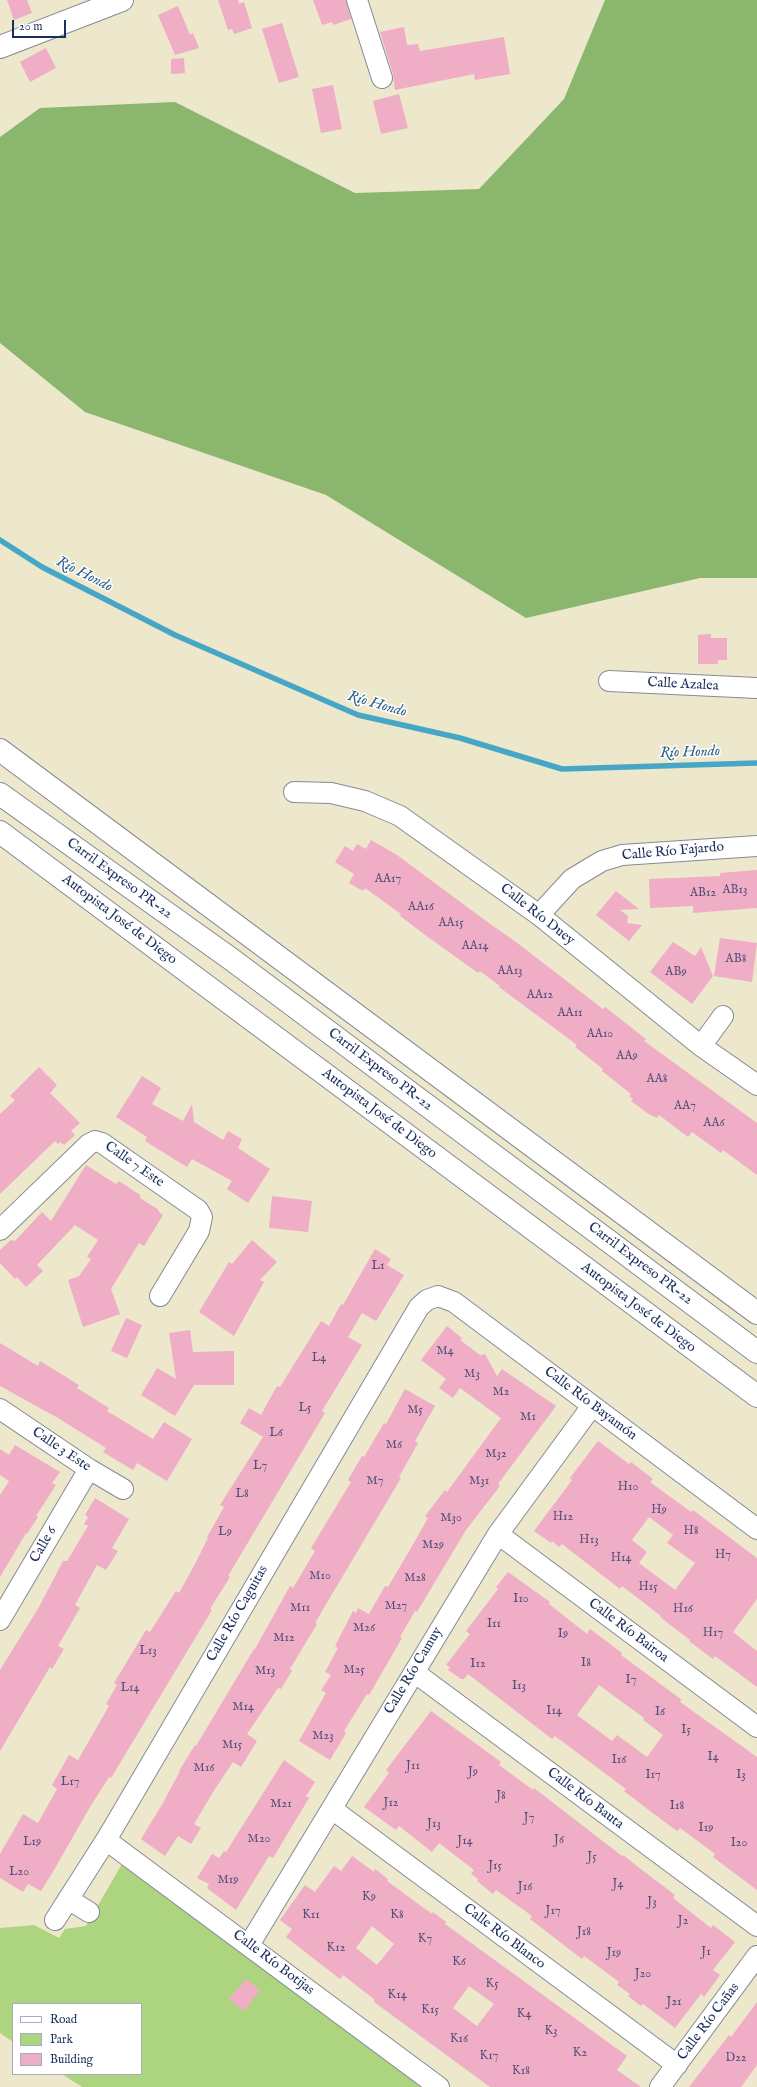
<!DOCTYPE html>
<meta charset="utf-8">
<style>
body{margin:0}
#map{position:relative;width:757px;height:2087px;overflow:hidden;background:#ede7cc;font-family:"IM FELL English",serif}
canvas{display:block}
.legend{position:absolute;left:12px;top:2003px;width:130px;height:72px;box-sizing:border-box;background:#fff;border:1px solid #a4acbf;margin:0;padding:5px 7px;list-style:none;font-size:12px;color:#1b2f5e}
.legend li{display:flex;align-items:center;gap:8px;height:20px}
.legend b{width:20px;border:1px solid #a4acbf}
.scale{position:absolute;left:12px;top:20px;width:54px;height:18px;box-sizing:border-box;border:2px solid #1b2f5e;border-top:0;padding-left:5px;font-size:12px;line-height:14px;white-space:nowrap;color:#1b2f5e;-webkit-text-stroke:3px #fff;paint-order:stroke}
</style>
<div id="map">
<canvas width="757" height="2087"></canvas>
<ul class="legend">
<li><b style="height:5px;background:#fff"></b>Road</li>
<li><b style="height:11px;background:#add47f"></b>Park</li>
<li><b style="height:11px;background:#efadc6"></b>Building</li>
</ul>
<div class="scale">20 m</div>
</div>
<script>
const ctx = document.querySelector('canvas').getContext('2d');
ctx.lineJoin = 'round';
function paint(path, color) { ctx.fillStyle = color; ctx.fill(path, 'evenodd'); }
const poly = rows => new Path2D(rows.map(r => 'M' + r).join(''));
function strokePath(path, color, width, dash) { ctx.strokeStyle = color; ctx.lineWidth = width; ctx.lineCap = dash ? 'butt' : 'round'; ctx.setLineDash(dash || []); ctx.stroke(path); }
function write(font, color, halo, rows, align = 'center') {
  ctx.font = font + ' "IM FELL English",serif'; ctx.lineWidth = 3; ctx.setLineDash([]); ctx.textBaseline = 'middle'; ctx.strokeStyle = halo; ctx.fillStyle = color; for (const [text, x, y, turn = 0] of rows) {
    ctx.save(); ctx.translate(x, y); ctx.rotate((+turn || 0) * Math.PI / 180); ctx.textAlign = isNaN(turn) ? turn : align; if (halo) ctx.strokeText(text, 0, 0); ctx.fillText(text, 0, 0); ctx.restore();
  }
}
paint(poly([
 [122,1864,421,2087,82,2087,62,2074,141,2074,141,2004,13,2004,13,2042,0,2033,0,1928,34,1925,59,1938,65,1929,86,1926]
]), '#add47f');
paint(poly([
 [605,0,757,0,757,578,700,578,526,618,326,495,85,412,0,343,0,137,40,108,175,102,355,193,479,189,564,99]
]), '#8ab66e');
strokePath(poly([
 [0,540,42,567,175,635,358,715,460,738,562,769,757,763]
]), '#45a6c5', 5.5);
paint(poly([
 [7,0,27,0,32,13,14,20],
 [218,0,238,0,239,4,244,2,252,28,234,34,232,29,228,30],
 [313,0,346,0,351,19,333,25,332,22,322,25],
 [178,6,190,35,193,33,199,48,175,55,158,15],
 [282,23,299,77,279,83,262,29],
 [404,27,407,45,418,44,420,51,504,37,510,74,475,80,474,74,395,90,393,74,380,32],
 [46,48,56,68,30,82,20,62],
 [184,58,185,73,171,74,171,59],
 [333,85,342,129,321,133,312,89],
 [399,94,408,128,381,134,373,101],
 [711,634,711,638,727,638,727,660,718,660,718,664,698,664,698,635],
 [371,840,397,855,486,921,516,942,603,1009,605,1007,646,1039,644,1041,757,1123,757,1175,723,1150,721,1153,692,1132,688,1137,659,1115,657,1118,647,1113,631,1101,633,1099,629,1096,631,1094,602,1071,603,1069,575,1047,577,1045,499,987,500,986,480,971,478,973,428,937,400,916,401,914,365,888,363,891,349,883,354,874,335,862,345,846,353,851,357,844,366,849],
 [757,870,757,908,693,913,693,906,650,908,649,879,720,876,720,873],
 [616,891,639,909,620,910,628,916,627,923,642,925,629,941,596,915],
 [720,938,757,943,752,982,714,976],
 [673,942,695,956,701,947,713,976,692,1004,650,972],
 [39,1067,57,1085,50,1093,80,1123,71,1131,75,1135,64,1145,60,1142,58,1144,55,1141,0,1194,0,1114,15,1100,10,1096],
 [142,1076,161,1088,152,1104,183,1121,192,1104,194,1122,223,1140,228,1131,242,1139,238,1148,270,1169,248,1203,227,1189,232,1181,192,1159,187,1167,145,1141,147,1137,116,1117],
 [86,1165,116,1184,119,1181,140,1195,140,1198,159,1210,158,1211,163,1215,144,1246,139,1243,111,1289,120,1314,83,1327,68,1280,79,1276,91,1259,87,1257,98,1240,75,1225,37,1265,43,1271,26,1287,17,1277,15,1279,0,1263,0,1250,11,1240,15,1241,42,1212,51,1221],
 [272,1196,312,1201,308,1232,269,1228],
 [252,1240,277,1262,260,1280,264,1282,234,1336,199,1312,229,1262,232,1264],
 [375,1249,391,1259,387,1265,404,1275,376,1321,362,1313,348,1337,362,1345,322,1411,325,1413,228,1576,230,1577,210,1609,212,1610,111,1778,109,1777,90,1807,54,1870,41,1891,28,1884,23,1892,0,1878,0,1854,23,1814,38,1823,57,1789,52,1785,69,1755,78,1760,109,1706,106,1704,117,1685,114,1683,146,1630,150,1632,176,1591,179,1593,194,1566,208,1538,207,1537,224,1507,220,1505,263,1437,240,1423,249,1408,261,1415,277,1386,280,1387,321,1321,329,1326,341,1304,343,1305],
 [126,1318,142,1325,127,1358,111,1351],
 [447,1326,462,1338,460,1340,480,1355,485,1354,497,1376,502,1369,556,1406,498,1484,500,1486,466,1530,417,1612,415,1611,400,1637,402,1638,387,1664,369,1695,367,1694,344,1731,346,1733,330,1760,299,1741,326,1693,321,1690,331,1675,325,1672,338,1648,335,1646,353,1611,356,1613,358,1608,369,1614,385,1586,388,1587,411,1548,428,1518,425,1516,445,1490,447,1492,501,1418,460,1388,453,1398,439,1388,446,1379,421,1360],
 [190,1330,193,1352,234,1351,234,1385,194,1385,175,1416,141,1395,157,1368,176,1379,169,1333],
 [0,1343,38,1366,40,1361,79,1385,77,1388,109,1408,107,1411,153,1439,164,1422,192,1439,167,1481,137,1463,133,1470,103,1452,106,1448,58,1418,0,1386],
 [405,1389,435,1406,415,1441,418,1443,399,1477,401,1478,325,1606,315,1623,317,1624,290,1669,292,1671,281,1689,278,1688,247,1734,257,1741,241,1767,233,1762,213,1792,194,1824,201,1828,191,1844,178,1836,165,1856,141,1839,163,1803,180,1771,179,1771,195,1745,196,1746,254,1649,255,1649,290,1586,293,1588,315,1551,311,1548,351,1482,348,1480,362,1456,364,1457,384,1423,386,1424],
 [598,1441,629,1464,631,1462,653,1479,650,1482,691,1512,693,1510,757,1558,757,1599,733,1632,757,1651,757,1687,715,1656,713,1659,689,1641,690,1640,660,1617,661,1616,622,1586,620,1589,562,1544,559,1547,552,1541,551,1543,534,1531,572,1480,570,1478],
 [649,1517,673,1535,667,1543,695,1563,675,1590,639,1563,647,1552,632,1540],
 [15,1445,60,1472,52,1483,56,1485,36,1516,38,1517,27,1534,26,1533,0,1577,0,1495,9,1481,0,1475,0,1449,9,1455],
 [95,1498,129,1519,112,1548,118,1551,106,1570,97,1565,75,1605,80,1608,58,1646,64,1649,52,1669,50,1667,0,1751,0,1670,39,1607,63,1561,67,1561,88,1526,84,1524,88,1517,85,1515],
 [508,1572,550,1602,549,1604,587,1634,590,1629,622,1653,621,1655,682,1700,680,1702,757,1757,757,1890,713,1857,715,1854,680,1828,677,1831,654,1814,624,1791,626,1789,555,1736,552,1739,468,1674,464,1679,461,1679,448,1670,450,1667,446,1665,470,1634,466,1631,498,1589,496,1587],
 [599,1685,644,1718,643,1720,663,1735,647,1757,617,1735,612,1741,577,1715],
 [431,1711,501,1762,499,1765,533,1790,534,1788,622,1856,623,1855,646,1873,675,1895,673,1898,711,1928,713,1925,735,1942,713,1970,720,1975,704,1997,701,1994,675,2028,643,2004,641,2006,628,1996,630,1994,617,1985,619,1982,584,1956,582,1959,530,1919,532,1916,496,1890,493,1894,477,1881,478,1879,471,1874,474,1870,439,1843,432,1852,399,1826,396,1830,364,1807,389,1773,386,1770],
 [284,1760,315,1782,306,1796,309,1798,273,1858,269,1856,236,1910,207,1888,209,1884,197,1878,212,1854,219,1858,224,1851,226,1852],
 [352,1856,374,1872,375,1869,388,1879,387,1881,432,1914,433,1912,446,1922,445,1924,627,2056,617,2070,641,2087,490,2087,374,2002,375,2000,343,1975,340,1979,286,1937,292,1929,280,1920,305,1885,315,1892,334,1866,341,1871],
 [372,1926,394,1944,377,1965,356,1948],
 [469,1986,494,2004,477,2026,453,2008],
 [246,1979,260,1990,244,2011,229,1999],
 [757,2002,757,2065,741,2087,689,2087,729,2035,731,2037]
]), '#efadc6');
const street = poly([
 [357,0,382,78],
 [609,681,757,688],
 [294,792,331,793,365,801,400,816,539,915,701,1046,757,1085],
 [539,915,572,879,602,861,622,855,757,846],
 [701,1046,723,1016],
 [0,1230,89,1144,95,1141,102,1143,198,1210,202,1217,199,1231,160,1296],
 [0,1409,89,1469,123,1489],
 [498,1534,757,1727],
 [0,1620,89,1469],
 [414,1672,757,1926],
 [332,1809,677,2065],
 [106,1840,439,2087],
 [68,1899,89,1912],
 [55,1920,106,1840,419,1307,427,1300,438,1296,454,1302,757,1529],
 [249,1945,498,1534,592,1406],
 [660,2087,757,1956]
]);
const secondary = poly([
 [0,47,122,0]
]);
const highway = poly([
 [0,750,757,1313],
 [0,794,231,959,757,1352],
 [0,832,757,1396]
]);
strokePath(street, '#848b95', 22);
strokePath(secondary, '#848b95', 24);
strokePath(highway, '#848b95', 24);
strokePath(street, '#fff', 20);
strokePath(secondary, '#fff', 22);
strokePath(highway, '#fff', 22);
write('12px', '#504e78', null, [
 ["AA17",388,880],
 ["AB13",735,891],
 ["AB12",703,894],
 ["AA16",421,908],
 ["AA15",451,924],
 ["AA14",475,947],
 ["AB8",736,960],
 ["AA13",510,972],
 ["AB9",676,973],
 ["AA12",540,996],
 ["AA11",570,1014],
 ["AA10",600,1035],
 ["AA9",627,1057],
 ["AA8",657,1080],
 ["AA7",685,1107],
 ["AA6",714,1124],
 ["L1",378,1267],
 ["M4",445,1352],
 ["L4",319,1359],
 ["M3",472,1375],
 ["M2",501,1393],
 ["L5",305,1409],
 ["M5",415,1411],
 ["M1",528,1418],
 ["L6",276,1434],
 ["M6",394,1446],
 ["M32",496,1455],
 ["L7",260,1467],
 ["M7",375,1482],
 ["M31",479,1482],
 ["H10",628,1488],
 ["L8",242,1495],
 ["H9",659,1511],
 ["H12",563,1518],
 ["M30",451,1519],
 ["H8",691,1532],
 ["L9",225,1533],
 ["H13",589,1541],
 ["M29",433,1546],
 ["H7",723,1556],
 ["H14",621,1559],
 ["M10",320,1577],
 ["M28",415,1579],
 ["H15",648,1588],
 ["I10",521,1600],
 ["M27",396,1607],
 ["M11",300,1609],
 ["H16",683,1610],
 ["I11",494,1625],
 ["M26",364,1629],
 ["H17",713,1634],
 ["I9",563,1635],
 ["M12",284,1639],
 ["L13",148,1652],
 ["I8",586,1664],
 ["I12",478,1665],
 ["M25",354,1671],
 ["M13",265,1672],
 ["I7",631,1681],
 ["I13",519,1687],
 ["L14",130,1689],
 ["M14",243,1708],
 ["I14",554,1712],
 ["I6",660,1713],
 ["I5",686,1731],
 ["M23",323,1737],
 ["M15",232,1746],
 ["I4",713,1758],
 ["I16",619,1761],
 ["J11",413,1767],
 ["M16",204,1769],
 ["J9",473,1773],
 ["I17",653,1776],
 ["I3",741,1776],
 ["L17",70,1783],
 ["J8",501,1797],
 ["J12",391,1804],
 ["M21",281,1805],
 ["I18",677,1807],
 ["J7",529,1819],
 ["J13",434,1825],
 ["I19",706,1829],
 ["M20",259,1840],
 ["J6",559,1841],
 ["J14",465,1842],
 ["L19",32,1843],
 ["I20",739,1844],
 ["J5",592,1858],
 ["J15",495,1867],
 ["L20",19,1873],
 ["M19",228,1881],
 ["J4",618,1885],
 ["J16",525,1888],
 ["K9",369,1898],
 ["J3",652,1903],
 ["J17",553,1912],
 ["K11",311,1916],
 ["K8",397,1916],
 ["J2",683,1922],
 ["J18",584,1933],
 ["K7",425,1940],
 ["K12",336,1949],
 ["J1",706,1953],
 ["J19",614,1954],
 ["K6",459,1963],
 ["J20",643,1975],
 ["K5",492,1985],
 ["K14",397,1996],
 ["J21",674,2003],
 ["K15",430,2011],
 ["K4",524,2015],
 ["K3",551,2032],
 ["K16",459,2040],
 ["K2",580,2054],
 ["K17",489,2057],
 ["D22",736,2059],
 ["K18",521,2072]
]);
write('14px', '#1b2f5e', '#fff', [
 ["Calle Azalea",683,685,3],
 ["Calle Río Fajardo",673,852,-5],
 ["Carril Expreso PR-22",119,879,36],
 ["Calle Río Duey",537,915,38],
 ["Autopista José de Diego",119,920,37],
 ["Carril Expreso PR-22",380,1070,37],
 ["Autopista José de Diego",379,1114,37],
 ["Calle 7 Este",134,1165,35],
 ["Carril Expreso PR-22",640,1264,37],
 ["Autopista José de Diego",638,1308,37],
 ["Calle Río Bayamón",590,1404,37],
 ["Calle 3 Este",61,1450,34],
 ["Calle 6",44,1545,-60],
 ["Calle Río Caguitas",238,1614,-60],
 ["Calle Río Bairoa",628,1631,37],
 ["Calle Río Camuy",414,1671,-59],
 ["Calle Río Bauta",585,1799,37],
 ["Calle Río Blanco",504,1937,37],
 ["Calle Río Botijas",273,1963,37],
 ["Calle Río Cañas",709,2022,-53]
]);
write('italic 15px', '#2c5f87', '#fff', [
 ["Río Hondo",84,575,27],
 ["Río Hondo",377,705,16],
 ["Río Hondo",690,753,-2]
]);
</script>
